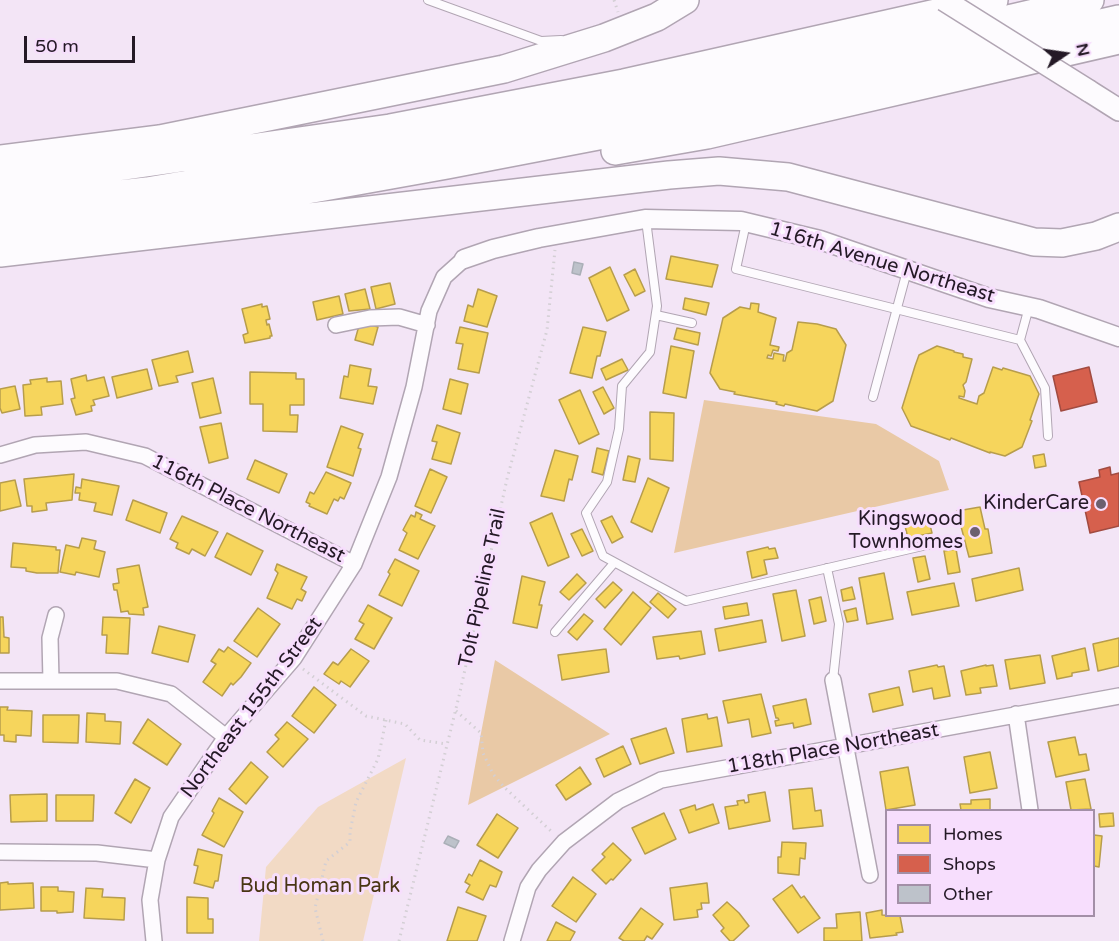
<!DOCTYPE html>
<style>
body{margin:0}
#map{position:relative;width:1119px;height:941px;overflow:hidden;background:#f3e5f6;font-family:"Varela Round",sans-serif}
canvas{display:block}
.legend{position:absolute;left:885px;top:809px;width:210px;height:108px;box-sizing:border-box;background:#f7defd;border:2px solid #a38fa7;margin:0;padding:8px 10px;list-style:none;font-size:18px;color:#241926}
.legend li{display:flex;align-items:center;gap:12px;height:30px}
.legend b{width:30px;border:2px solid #a38fa7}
.north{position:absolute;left:1035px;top:24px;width:60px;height:60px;-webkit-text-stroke:4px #f7defd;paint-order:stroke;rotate:77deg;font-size:16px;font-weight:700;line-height:24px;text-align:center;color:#241926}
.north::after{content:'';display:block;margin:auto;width:21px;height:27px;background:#241926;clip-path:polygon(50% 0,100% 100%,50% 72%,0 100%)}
.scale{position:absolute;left:24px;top:36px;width:111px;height:27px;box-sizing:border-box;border:3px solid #241926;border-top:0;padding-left:8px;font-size:18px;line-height:21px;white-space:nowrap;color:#241926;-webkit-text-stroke:4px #f7defd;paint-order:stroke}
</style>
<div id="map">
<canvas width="1119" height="941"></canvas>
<ul class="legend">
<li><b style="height:16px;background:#f6d55c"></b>Homes</li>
<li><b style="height:16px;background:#d6604d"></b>Shops</li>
<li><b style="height:16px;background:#bdc2ca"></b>Other</li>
</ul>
<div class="north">N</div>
<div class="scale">50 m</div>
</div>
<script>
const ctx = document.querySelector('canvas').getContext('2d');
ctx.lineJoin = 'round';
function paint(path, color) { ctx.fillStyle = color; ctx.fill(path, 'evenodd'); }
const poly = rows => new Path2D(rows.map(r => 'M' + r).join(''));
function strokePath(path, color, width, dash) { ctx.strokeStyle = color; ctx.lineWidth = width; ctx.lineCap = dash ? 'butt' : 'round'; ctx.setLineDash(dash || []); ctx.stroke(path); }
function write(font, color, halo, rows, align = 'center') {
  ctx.font = font + ' "Varela Round",sans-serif'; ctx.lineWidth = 6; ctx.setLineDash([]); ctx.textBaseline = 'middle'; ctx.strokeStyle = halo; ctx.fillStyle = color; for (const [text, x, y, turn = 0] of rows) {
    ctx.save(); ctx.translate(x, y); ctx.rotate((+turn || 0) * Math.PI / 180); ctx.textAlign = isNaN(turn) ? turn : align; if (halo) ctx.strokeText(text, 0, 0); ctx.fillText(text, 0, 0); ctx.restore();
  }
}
paint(poly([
 [406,758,363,941,259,941,266,867,318,807]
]), '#f2dac5');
paint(poly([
 [704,400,876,424,939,461,949,490,674,553],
 [495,660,610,734,468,805,481,733]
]), '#e9c9a6');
const homes = poly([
 [671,256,718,265,712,287,666,279,671,256],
 [610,267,629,310,607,321,589,278,610,267],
 [635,269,645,291,635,296,624,275,635,269],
 [390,283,395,304,376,309,371,287,390,283],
 [365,289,370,309,349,311,345,294,365,289],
 [478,289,497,296,487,327,464,321,468,305,473,307,478,289],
 [339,296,343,314,317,320,313,302,339,296],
 [685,298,709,303,706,315,683,309,685,298],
 [751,303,759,304,758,312,776,318,770,345,779,347,778,351,773,350,771,356,768,355,767,358,773,359,774,353,784,355,783,361,785,361,787,353,792,350,798,322,817,324,836,329,846,345,833,401,817,411,785,404,784,406,776,404,777,402,734,394,735,392,720,389,710,373,723,318,740,307,750,309,751,303],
 [262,304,262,307,267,306,270,319,266,320,267,325,269,324,272,336,270,336,270,338,245,343,243,335,248,333,242,309,262,304],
 [360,322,378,327,373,345,355,340,360,322],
 [460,327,488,333,479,373,458,369,463,344,456,343,460,327],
 [583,327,606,332,600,356,597,356,592,378,570,373,583,327],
 [677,328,700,333,698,345,674,339,677,328],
 [671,346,694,351,686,398,663,393,671,346],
 [937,346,954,351,954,352,963,354,963,357,972,359,966,382,963,385,965,391,964,397,959,396,959,398,977,404,979,396,984,393,993,367,1002,370,1003,368,1030,376,1039,394,1030,420,1032,421,1022,447,1005,456,990,452,990,453,951,438,950,440,911,426,902,408,915,366,919,355,937,346],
 [188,351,193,372,176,376,178,382,159,386,152,360,188,351],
 [622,359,628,370,606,380,601,369,622,359],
 [350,365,371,369,368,386,377,387,373,404,340,398,344,376,348,377,350,365],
 [147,369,152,389,117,398,112,377,147,369],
 [250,372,296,373,296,379,304,379,304,405,290,405,290,415,298,415,297,432,263,431,263,404,250,404,250,372],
 [86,375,87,381,104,377,109,396,93,400,95,405,91,406,92,411,76,415,71,399,75,398,71,379,86,375],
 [47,378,47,382,61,381,63,404,41,407,42,415,25,416,23,385,31,384,30,380,47,378],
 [213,378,221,413,200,418,192,383,213,378],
 [450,379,468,384,461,414,443,409,450,379],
 [15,386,20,409,2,413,0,408,0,389,15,386],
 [603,387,614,408,604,414,593,392,603,387],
 [580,390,599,434,579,444,559,400,580,390],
 [650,412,674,413,673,461,650,459,650,412],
 [221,423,228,458,209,463,200,427,221,423],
 [437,425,460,433,451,464,432,459,437,442,432,441,437,425],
 [341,426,363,434,358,448,361,449,353,476,327,467,341,426],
 [597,448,609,451,603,475,592,472,597,448],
 [555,450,578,456,572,480,569,479,564,501,541,496,555,450],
 [1044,454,1046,466,1035,468,1033,456,1044,454],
 [628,456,640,459,635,482,623,480,628,456],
 [255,460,287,474,279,493,247,479,255,460],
 [430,469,447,477,431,513,415,506,430,469],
 [326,472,351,483,344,499,340,497,338,501,334,499,327,514,309,506,310,504,306,502,310,492,314,494,326,472],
 [74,474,72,500,46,503,47,510,32,512,32,506,27,506,24,479,74,474],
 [648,478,669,488,652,532,631,522,648,478],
 [82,479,119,486,112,515,94,511,96,503,79,500,80,493,75,493,76,487,81,488,82,479],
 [15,480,21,506,0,511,0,483,15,480],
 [133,500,167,513,160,533,126,520,133,500],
 [980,507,985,529,988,529,992,553,969,557,957,511,980,507],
 [416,512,422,515,420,519,435,526,418,559,399,550,407,533,403,530,411,515,415,517,416,512],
 [552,513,569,557,548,566,530,523,552,513],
 [182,516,218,532,205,556,192,549,189,554,176,548,178,543,170,539,182,516],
 [612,516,623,537,612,543,601,521,612,516],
 [929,521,932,533,908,538,905,526,929,521],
 [582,529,593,551,582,556,571,534,582,529],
 [227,533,263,551,251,575,215,557,227,533],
 [82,538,96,541,94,549,105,552,99,577,76,572,75,575,60,572,66,545,79,548,82,538],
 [13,543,56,547,56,550,60,550,58,573,37,573,26,571,26,568,11,567,13,543],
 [768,547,769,549,775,548,778,558,764,560,767,574,752,578,747,552,768,547],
 [956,549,960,572,948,574,944,551,956,549],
 [925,556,930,579,918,582,913,558,925,556],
 [395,559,419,571,402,606,379,595,390,574,388,572,395,559],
 [277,564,307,577,301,589,306,592,302,601,297,599,292,609,267,598,278,573,275,570,277,564],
 [139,565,148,607,143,608,144,615,129,614,128,611,121,612,117,590,114,590,113,584,119,583,117,569,139,565],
 [1019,568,1023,590,976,601,972,579,1019,568],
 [884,573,893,619,867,624,859,578,884,573],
 [577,574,586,583,569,600,560,592,577,574],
 [522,576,545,582,539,605,542,605,537,628,513,623,522,576],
 [613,582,622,590,605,608,596,599,613,582],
 [954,583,959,606,912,615,907,592,954,583],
 [852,587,855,599,843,601,841,590,852,587],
 [796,590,805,636,782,641,773,594,796,590],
 [633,592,651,608,621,645,604,629,633,592],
 [658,593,676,609,668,618,650,602,658,593],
 [821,597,826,621,814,624,809,600,821,597],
 [747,603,749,615,725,619,723,607,747,603],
 [368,605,392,618,374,649,355,639,364,624,359,621,368,605],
 [258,608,280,624,257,657,234,641,258,608],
 [856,608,858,620,847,622,844,611,856,608],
 [584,614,593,621,577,640,568,632,584,614],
 [0,617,3,617,4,637,9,638,9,653,0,653,0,617],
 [103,617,130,618,128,654,106,653,107,635,102,635,103,617],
 [762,620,766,642,719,651,715,629,762,620],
 [159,626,195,635,188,662,152,653,159,626],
 [701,631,705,654,680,659,679,656,657,659,653,637,701,631],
 [1119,638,1119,666,1098,671,1093,644,1119,638],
 [228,647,251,663,241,677,233,685,231,683,222,696,203,682,216,664,211,661,219,649,224,652,228,647],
 [1085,648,1089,670,1072,673,1072,676,1057,679,1052,656,1085,648],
 [351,649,369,661,350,687,341,681,339,684,324,674,333,662,338,665,351,649],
 [606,649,609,672,562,680,558,655,606,649],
 [1040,655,1045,683,1010,689,1005,660,1040,655],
 [937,665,938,667,944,666,950,696,934,699,932,688,913,692,909,671,937,665],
 [986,665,986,666,993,665,997,686,980,688,981,693,966,695,961,671,986,665],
 [314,687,336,705,314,733,292,716,314,687],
 [899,687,903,705,873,712,869,694,899,687],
 [761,694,771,733,752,737,749,719,728,723,723,701,761,694],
 [806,699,811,724,794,728,793,723,776,726,775,721,779,720,778,718,776,718,773,706,806,699],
 [0,707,8,707,7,710,32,711,31,736,16,735,16,742,4,741,4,735,0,735,0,707],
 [87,713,105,714,105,721,121,722,120,744,86,742,87,713],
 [707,714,708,719,717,717,722,746,687,752,682,719,707,714],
 [43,715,79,715,78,743,43,742,43,715],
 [148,719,181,744,167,765,133,743,148,719],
 [287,722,308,739,283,767,267,752,279,739,275,735,287,722],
 [666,728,674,753,640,764,631,739,666,728],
 [1075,737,1079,755,1086,754,1089,770,1056,777,1048,742,1075,737],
 [623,746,631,764,604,777,596,759,623,746],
 [990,752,997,788,970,793,964,757,990,752],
 [251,762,268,777,246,804,229,789,251,762],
 [580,767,591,784,566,800,556,785,580,767],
 [908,767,915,805,886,810,880,772,908,767],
 [135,779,150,788,131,823,115,813,135,779],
 [1085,779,1091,809,1071,810,1066,782,1085,779],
 [812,788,815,811,821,810,823,826,793,829,789,790,812,788],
 [765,792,770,821,729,829,725,807,738,805,737,801,744,800,745,803,749,802,748,795,765,792],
 [47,794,47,821,11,822,10,795,47,794],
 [56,795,94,795,93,821,56,821,56,795],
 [219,798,243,812,224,847,202,835,214,813,212,811,219,798],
 [990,799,990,810,961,810,960,804,971,804,971,800,990,799],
 [713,804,719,823,689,833,680,810,695,805,696,810,713,804],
 [664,813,676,839,645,854,632,828,664,813],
 [1113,813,1114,826,1100,827,1099,814,1113,813],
 [497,814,518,828,498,858,477,845,497,814],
 [1094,835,1102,836,1099,867,1094,866,1094,835],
 [782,842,806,843,805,859,800,858,799,875,778,873,778,857,781,857,782,842],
 [613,843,631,860,613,880,611,879,606,884,592,870,605,857,602,854,613,843],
 [198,849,222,855,218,881,215,881,213,888,194,883,198,866,194,865,198,849],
 [480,860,502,872,496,887,490,885,483,900,466,892,470,885,465,882,469,874,472,876,480,860],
 [573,877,596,894,576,922,552,906,573,877],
 [8,882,8,884,33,883,34,908,0,910,0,883,8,882],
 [707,883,709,903,701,903,702,909,697,910,698,917,674,920,670,888,707,883],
 [792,885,801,898,804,896,820,918,798,933,773,899,792,885],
 [41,887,58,887,58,891,74,892,73,912,57,913,57,911,41,911,41,887],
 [86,888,103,889,102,897,125,898,124,920,84,918,86,888],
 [187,897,208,898,208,919,213,919,213,933,187,933,187,897],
 [727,902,739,913,749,926,733,941,730,941,721,931,724,928,713,915,727,902],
 [458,907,486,916,477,941,447,941,458,907],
 [641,908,663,924,652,939,647,936,644,941,624,941,619,938,641,908],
 [882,910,882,915,900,916,903,932,896,933,897,935,870,938,866,913,882,910],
 [860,912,862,941,824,941,824,928,837,928,836,914,860,912],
 [556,922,575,932,570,941,547,941,556,922]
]);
paint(homes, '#f6d55c');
strokePath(homes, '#b79d4c', 1.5);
const shops = poly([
 [1089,367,1097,402,1061,411,1053,376,1089,367],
 [1110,467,1111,475,1119,473,1119,526,1090,533,1079,482,1100,477,1099,470,1110,467]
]);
paint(shops, '#d6604d');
strokePath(shops, '#a14b41', 1.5);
const building = poly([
 [574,262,583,264,580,275,572,273,574,262],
 [448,836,459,841,455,848,444,843,448,836]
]);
paint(building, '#bdc2ca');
strokePath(building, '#aaafb7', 1.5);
const service = poly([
 [428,0,541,41,561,40],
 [646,220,657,306,650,352,622,386,619,429,607,482,586,513,603,556,686,601,940,542],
 [746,223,736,269,1020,340],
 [1029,307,1020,340,1045,388,1048,436],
 [656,315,692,323],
 [873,397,907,271],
 [827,568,839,624,833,680],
 [555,632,614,563]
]);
const minor = poly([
 [336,325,370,318,399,317,427,325],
 [0,455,35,445,86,442,145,456,354,564],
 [833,680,870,875],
 [0,681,117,681,171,694,226,737],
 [51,681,50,638,56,615],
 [1016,714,1030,810],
 [0,852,97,853,157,860],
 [154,941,150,900,157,860,171,817,226,737,294,658,354,564,389,477,414,387,429,311,444,277,464,259],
 [512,941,528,887,539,870,564,842,618,801,661,780,1119,696]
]);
const tertiary = poly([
 [464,259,493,249,539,238,645,219,741,221,820,240,989,298,1039,309,1119,337]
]);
const secondary = poly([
 [1089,91,1119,110]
]);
const motorway = poly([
 [615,151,707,135,1119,40],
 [0,159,160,139,504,69,604,38,657,17,685,0],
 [0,184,390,128,624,83,994,0],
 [0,207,147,191,510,130,733,83,1090,0],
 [0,234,90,223,285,194,447,165,640,128,1119,19],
 [0,253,669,175,719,171,788,177,1034,242,1062,243,1096,236,1119,227]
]);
strokePath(service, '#b1a5b3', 10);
strokePath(minor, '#b1a5b3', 18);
strokePath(tertiary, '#b1a5b3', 21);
strokePath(secondary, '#b1a5b3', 24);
strokePath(motorway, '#b1a5b3', 30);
strokePath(poly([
 [614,0,618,12],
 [303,669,366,716,405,724,420,740,447,744],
 [456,711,481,733,483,753,493,774,504,787,553,833],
 [323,941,315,908,326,861,350,842,350,832,356,802,378,759,386,720],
 [399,941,460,692,507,479,547,330,555,250]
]), '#d3cfd4', 3, [1.5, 4.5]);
strokePath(service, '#fdfbfe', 8);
strokePath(minor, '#fdfbfe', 15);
strokePath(tertiary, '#fdfbfe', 18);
strokePath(secondary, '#fdfbfe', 21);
strokePath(motorway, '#fdfbfe', 27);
const secondaryBridge = poly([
 [944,0,1089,91]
]);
strokePath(secondaryBridge, '#b1a5b3', 24, []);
strokePath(secondaryBridge, '#fdfbfe', 21);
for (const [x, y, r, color] of [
 [1101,504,6,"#6c606f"],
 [975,532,6,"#6c606f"]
]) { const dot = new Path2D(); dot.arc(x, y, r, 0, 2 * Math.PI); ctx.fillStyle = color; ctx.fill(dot); strokePath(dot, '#f7defd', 2); }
write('20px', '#241926', '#f7defd', [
 ["116th Avenue Northeast",882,263,17],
 ["116th Place Northeast",248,509,27],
 ["Tolt Pipeline Trail",483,588,-78],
 ["Northeast 155th Street",252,708,-53],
 ["118th Place Northeast",833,749,-10]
]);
write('20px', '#241926', '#f7defd', [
 ["KinderCare",1089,504],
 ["Kingswood",963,520],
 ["Townhomes",963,543]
], 'right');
write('20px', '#493614', '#f7defd', [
 ["Bud Homan Park",320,887]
]);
</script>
